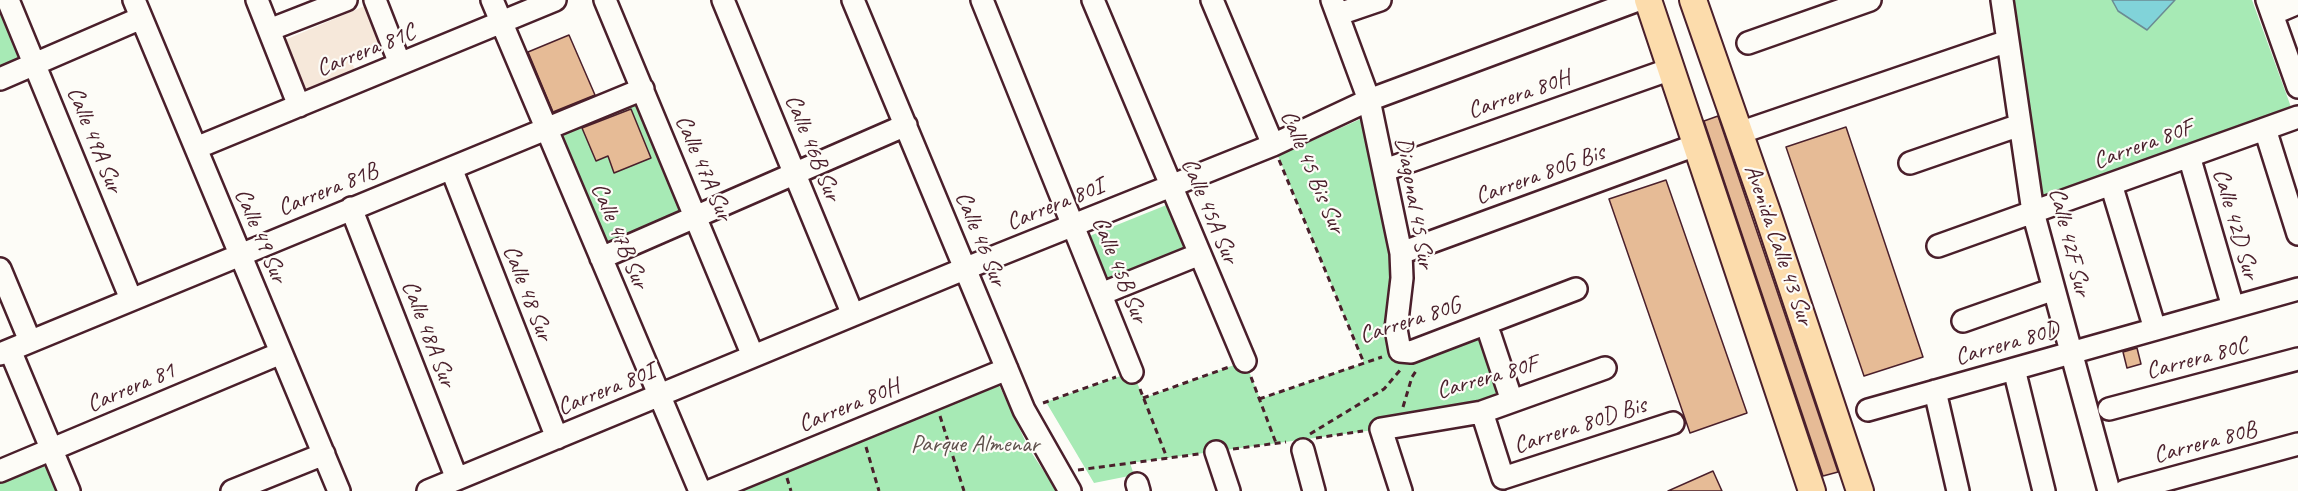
<!DOCTYPE html>
<style>
body{margin:0}
canvas{display:block;background:#fdfcf7}
</style>
<canvas width="2298" height="491"></canvas>
<script>
const ctx = document.querySelector('canvas').getContext('2d');
ctx.lineJoin = 'round';
function paint(path, color) { ctx.fillStyle = color; ctx.fill(path, 'evenodd'); }
const poly = rows => new Path2D(rows.map(r => 'M' + r).join(''));
function strokePath(path, color, width, dash) { ctx.strokeStyle = color; ctx.lineWidth = width; ctx.lineCap = dash ? 'butt' : 'round'; ctx.setLineDash(dash || []); ctx.stroke(path); }
function write(font, color, halo, rows, align = 'center') {
  ctx.font = font + ' Caveat,sans-serif'; ctx.lineWidth = 4.5; ctx.setLineDash([]); ctx.textBaseline = 'middle'; ctx.strokeStyle = halo; ctx.fillStyle = color; for (const [text, x, y, turn = 0] of rows) {
    ctx.save(); ctx.translate(x, y); ctx.rotate((+turn || 0) * Math.PI / 180); ctx.textAlign = isNaN(turn) ? turn : align; if (halo) ctx.strokeText(text, 0, 0); ctx.fillText(text, 0, 0); ctx.restore();
  }
}
paint(poly([
 [367,5,385,45,351,60,357,75,305,97,280,42]
]), '#f6e8da');
paint(poly([
 [2014,0,2252,0,2291,107,2040,197],
 [0,8,22,61,0,71],
 [639,100,689,215,605,251,556,135],
 [1365,117,1395,270,1387,353,1395,361,1406,363,1490,335,1509,391,1479,407,1381,429,1130,463,1134,475,1094,483,1046,402,1132,372,1144,398,1245,361,1260,399,1364,363,1278,156],
 [1169,204,1189,255,1107,287,1087,237],
 [999,385,1029,449,1057,491,738,491],
 [51,464,62,491,0,491,0,484]
]), '#a7eab5');
const water = poly([
 [2112,0,2175,0,2147,30,2118,11,2112,0]
]);
paint(water, '#81d3d9');
strokePath(water, '#6b8b93', 1.5);
const building = poly([
 [569,35,595,95,553,112,528,52,569,35],
 [631,109,651,158,614,173,608,156,596,161,582,128,631,109],
 [1718,116,1838,472,1823,476,1704,121,1718,116],
 [1846,127,1923,357,1864,376,1786,147,1846,127],
 [1666,180,1747,413,1690,433,1609,199,1666,180],
 [2137,348,2141,364,2127,368,2123,352,2137,348],
 [1713,471,1722,491,1668,491,1713,471]
]);
paint(building, '#e6bb96');
strokePath(building, '#4a1f2b', 1.5);
const minor = poly([
 [8,0,131,299],
 [134,0,339,491],
 [257,0,299,106],
 [375,0,400,64],
 [492,0,700,491],
 [605,0,753,356],
 [723,0,853,315],
 [853,0,1024,410,1070,491],
 [982,0,1132,372],
 [1093,0,1245,361],
 [1212,0,1273,145],
 [1332,0,1369,100,1401,253,1402,278,1396,329,1400,351,1411,352,1576,289],
 [2002,0,2033,212,2109,491],
 [2267,0,2298,87],
 [1339,14,1380,0],
 [2272,14,2298,3],
 [269,30,346,0],
 [1748,43,1870,0],
 [0,79,141,18],
 [2265,129,2298,234],
 [1739,133,2008,41],
 [196,148,555,0],
 [2189,156,2233,307],
 [1910,163,2020,125],
 [451,168,557,438],
 [1385,170,1671,69],
 [2111,184,2155,329],
 [351,208,457,479],
 [1938,246,2298,117],
 [1401,253,1696,145],
 [601,258,906,125],
 [0,269,30,341],
 [1101,294,1200,254],
 [1963,321,2054,289],
 [1490,335,1512,401],
 [10,350,69,491],
 [0,354,643,89],
 [2014,369,2044,491],
 [1935,391,1958,491],
 [2109,409,2298,359],
 [1868,410,2298,289],
 [1482,412,1503,478,1673,423],
 [1303,450,1314,491],
 [1216,452,1229,491],
 [0,471,281,353],
 [1137,484,1139,491],
 [232,491,324,454],
 [428,491,964,269,1273,145,1369,100,1638,0],
 [710,491,1007,369],
 [1401,491,1381,429,1482,412,1605,368],
 [2125,491,2298,444]
]);
const major = poly([
 [1648,0,1812,491],
 [1693,0,1767,212,1860,491]
]);
strokePath(minor, '#4a1f2b', 26);
strokePath(major, '#4a1f2b', 30);
strokePath(poly([
 [1279,160,1364,363],
 [1251,377,1276,443],
 [1140,389,1167,458],
 [1143,398,1229,367],
 [1259,399,1382,357],
 [1043,403,1116,377],
 [1403,407,1412,377,1416,371],
 [940,416,964,491],
 [1310,434,1384,389,1401,369],
 [1316,438,1363,431],
 [866,447,879,491],
 [1233,449,1286,442],
 [1078,470,1199,454],
 [787,478,791,491]
]), '#4a1f2b', 3, [6, 4.5]);
strokePath(minor, '#fdfcf7', 21);
strokePath(major, '#fcdcac', 26);
write('24px', '#4a1f2b', '#fdfcf7', [
 ["Carrera 81C",366,51,-22],
 ["Carrera 80H",1519,95,-19],
 ["Calle 49A Sur",94,140,68],
 ["Carrera 80F",2143,145,-20],
 ["Calle 46B Sur",812,148,68],
 ["Calle 47A Sur",703,168,67],
 ["Calle 45 Bis Sur",1312,172,67],
 ["Carrera 80G Bis",1540,175,-20],
 ["Carrera 81B",328,190,-22],
 ["Diagonal 45 Sur",1414,203,80],
 ["Carrera 80I",1055,205,-22],
 ["Calle 45A Sur",1209,211,67],
 ["Calle 42D Sur",2235,224,74],
 ["Calle 49 Sur",260,236,67],
 ["Calle 47B Sur",619,236,67],
 ["Calle 46 Sur",980,239,68],
 ["Calle 42F Sur",2069,242,76],
 ["Avenida Calle 43 Sur",1778,245,71],
 ["Calle 45B Sur",1119,270,68],
 ["Calle 48 Sur",527,293,69],
 ["Carrera 80G",1410,321,-18],
 ["Calle 48A Sur",428,334,69],
 ["Carrera 80D",2007,344,-16],
 ["Carrera 80C",2197,359,-15],
 ["Carrera 80F",1487,378,-16],
 ["Carrera 81",131,388,-23],
 ["Carrera 80I",606,390,-22],
 ["Carrera 80H",849,406,-22],
 ["Carrera 80D Bis",1580,426,-18],
 ["Carrera 80B",2205,443,-15]
]);
write('24px', '#61524e', '#fdfcf7', [
 ["Parque Almenar",975,445]
]);
</script>
